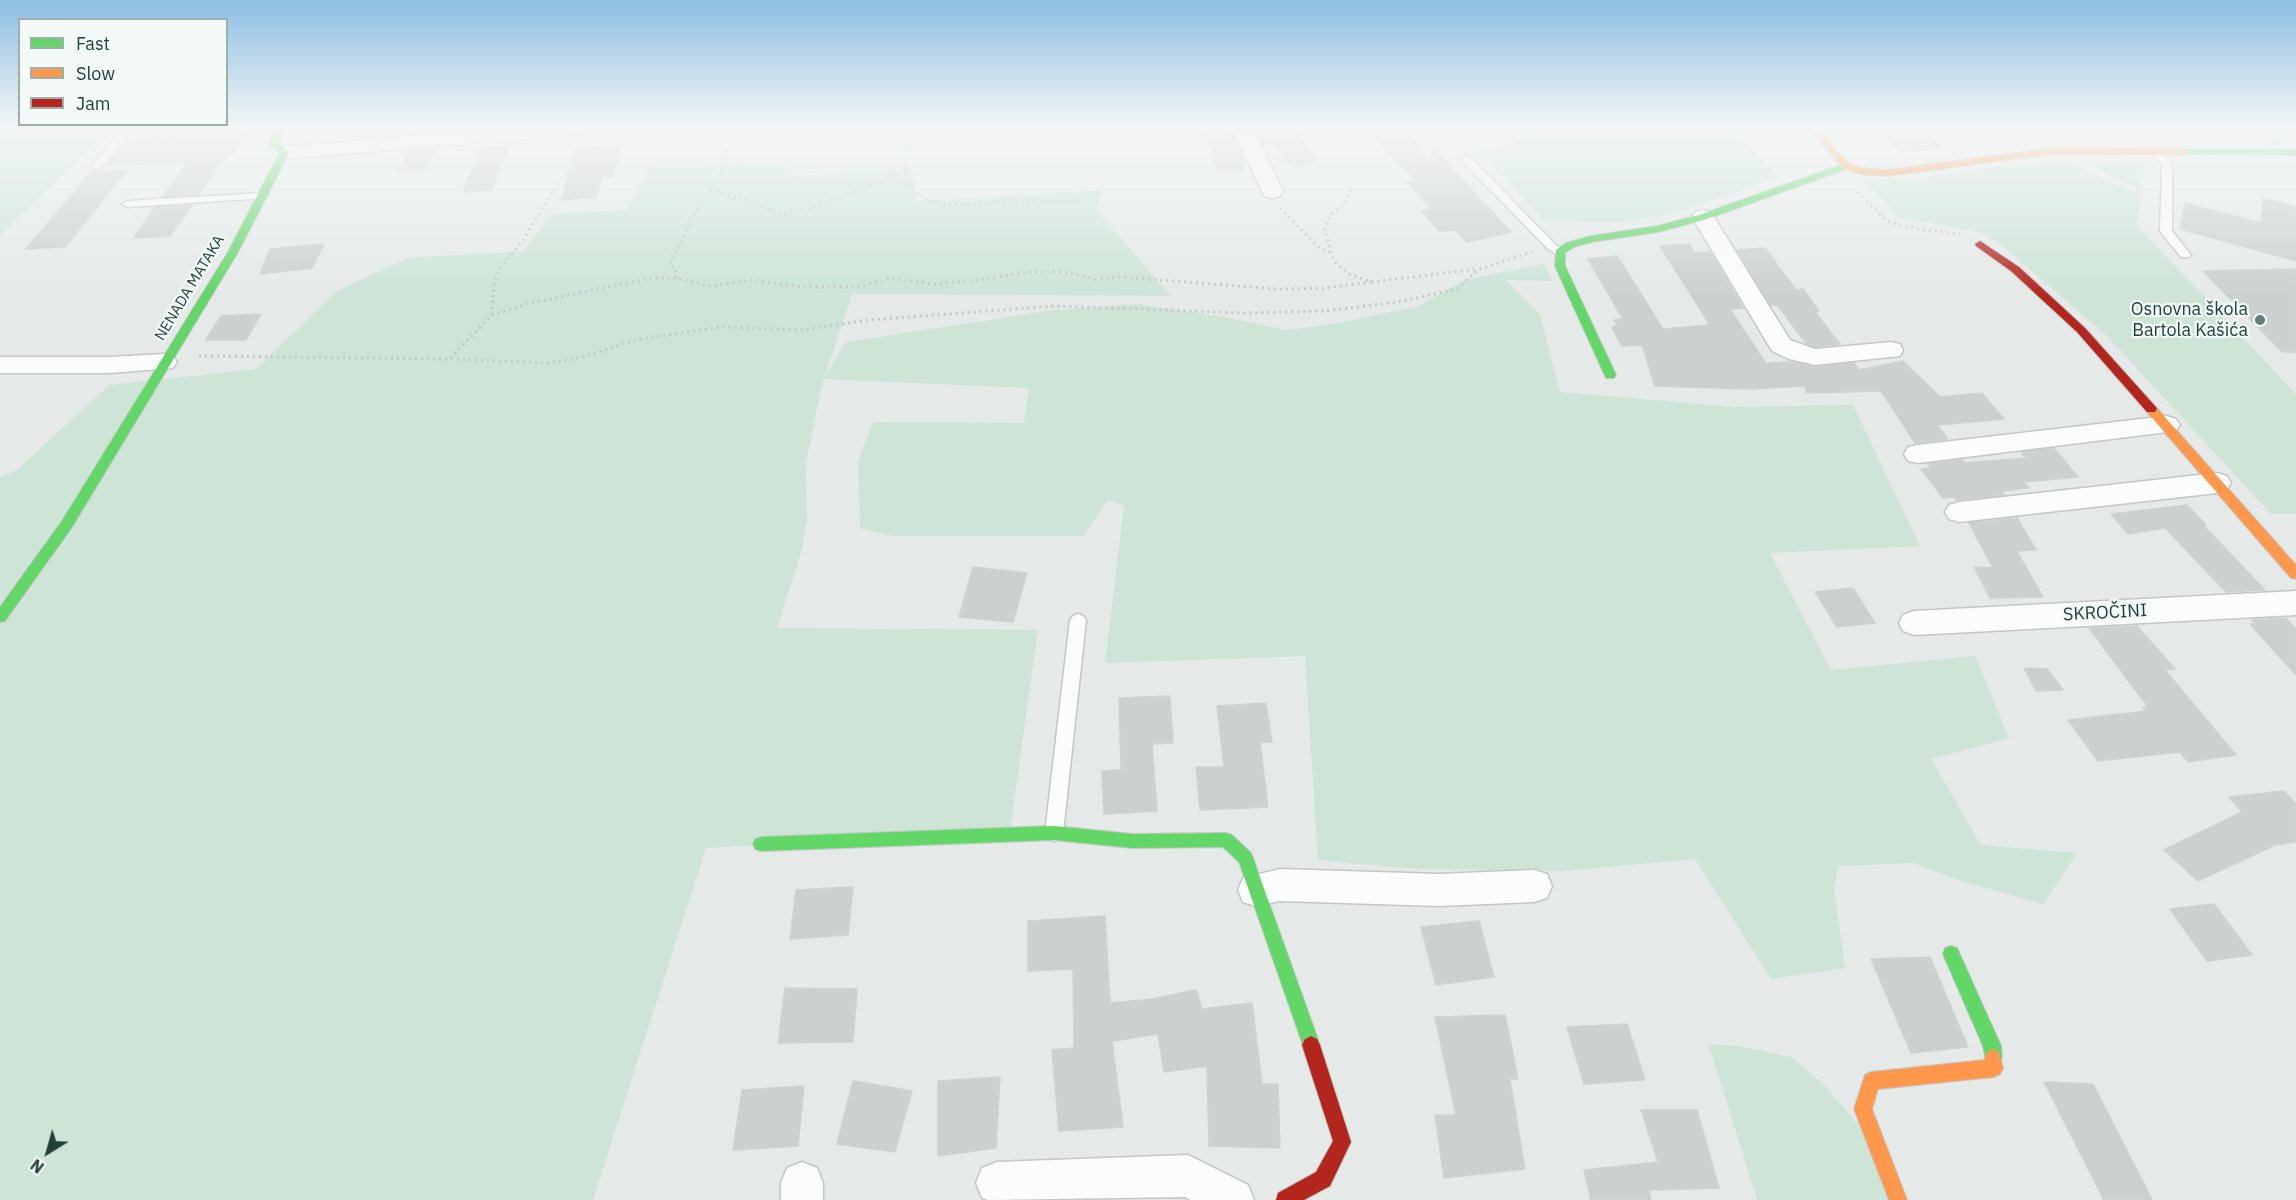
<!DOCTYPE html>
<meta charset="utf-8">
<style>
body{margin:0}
#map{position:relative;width:2296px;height:1200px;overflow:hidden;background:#e5eae9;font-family:"IBM Plex Sans",sans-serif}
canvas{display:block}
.legend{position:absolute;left:18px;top:18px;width:210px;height:108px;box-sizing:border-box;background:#f3f9f7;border:2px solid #9fafac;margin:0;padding:8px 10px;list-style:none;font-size:18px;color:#20403c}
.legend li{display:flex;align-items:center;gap:12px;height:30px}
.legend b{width:30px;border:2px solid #9fafac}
.north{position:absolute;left:18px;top:1122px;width:60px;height:60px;-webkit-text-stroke:4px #f3f9f7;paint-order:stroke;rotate:217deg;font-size:16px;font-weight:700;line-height:24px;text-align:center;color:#20403c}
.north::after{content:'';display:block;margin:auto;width:21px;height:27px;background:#20403c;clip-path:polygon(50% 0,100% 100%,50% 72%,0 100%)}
</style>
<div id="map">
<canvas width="2296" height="1200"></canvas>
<ul class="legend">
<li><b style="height:8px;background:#63d668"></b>Fast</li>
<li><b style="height:8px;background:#ff974d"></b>Slow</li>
<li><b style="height:8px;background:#b3261e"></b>Jam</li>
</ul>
<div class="north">N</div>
</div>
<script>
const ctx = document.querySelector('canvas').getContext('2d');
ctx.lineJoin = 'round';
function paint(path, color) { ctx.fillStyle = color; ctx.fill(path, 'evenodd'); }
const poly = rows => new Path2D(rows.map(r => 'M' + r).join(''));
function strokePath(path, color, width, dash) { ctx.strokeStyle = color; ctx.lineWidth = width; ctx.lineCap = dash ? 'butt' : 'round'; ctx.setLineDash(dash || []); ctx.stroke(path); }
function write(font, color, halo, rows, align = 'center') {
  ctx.font = font + ' "IBM Plex Sans",sans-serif'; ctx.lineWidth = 4.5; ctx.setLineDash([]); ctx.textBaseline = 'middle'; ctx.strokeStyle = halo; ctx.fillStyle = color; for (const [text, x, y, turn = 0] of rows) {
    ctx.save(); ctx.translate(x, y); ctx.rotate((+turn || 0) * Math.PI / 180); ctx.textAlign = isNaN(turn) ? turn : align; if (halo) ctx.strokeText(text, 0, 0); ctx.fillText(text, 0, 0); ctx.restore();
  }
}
paint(poly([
 [0,128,17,130,109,130,0,236],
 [1537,128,1730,128,1778,177,1687,209,1625,222,1544,221,1480,152,1515,145,1509,131],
 [2255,128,2296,128,2296,141,2270,146],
 [2067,161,2141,195,2137,225,2296,394,2296,514,2271,514,2106,335,2000,244,1981,233,1898,217,1864,180,1915,179,1998,166],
 [2082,162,2146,162,2140,190],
 [785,164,786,177,912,168,917,201,1103,190,1096,210,1171,296,852,294,825,376,846,342,1054,310,1138,304,1223,317,1286,330,1334,324,1419,306,1464,280,1544,264,1552,281,1506,280,1540,315,1560,392,1734,407,1853,405,1920,546,1770,553,1831,670,1975,656,2009,738,1931,759,1981,845,2077,853,2043,904,1959,880,1912,863,1839,866,1834,888,1845,968,1771,979,1695,859,1562,871,1419,869,1318,860,1305,656,1105,663,1124,506,1108,500,1083,536,893,536,860,528,858,462,873,422,1024,423,1029,388,823,379,806,464,807,519,801,553,777,628,1038,630,1010,831,706,848,593,1200,0,1200,0,477,16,471,109,385,256,369,337,291,407,258,524,251,550,214,627,210,649,167],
 [1709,1045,1740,1046,1791,1057,1822,1083,1864,1131,1890,1200,1757,1200]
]), '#cde4d7');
const building = poly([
 [1205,128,1230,128,1240,150,1245,170,1218,172,1205,128],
 [1293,128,1317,161,1291,167,1273,143,1263,145,1255,129,1293,128],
 [1404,128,1428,161,1434,149,1511,232,1467,242,1456,230,1439,231,1422,211,1432,209,1407,182,1417,182,1370,132,1404,128],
 [1922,129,1943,149,1900,152,1881,132,1922,129],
 [243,130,234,154,227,155,199,194,163,197,187,162,106,166,126,142,205,137,206,135,243,130],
 [621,145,613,177,602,177,596,197,561,200,576,148,621,145],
 [508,146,492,190,463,192,480,148,508,146],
 [434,149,427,169,398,172,408,151,434,149],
 [127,170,65,247,26,249,91,172,127,170],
 [2263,198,2296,207,2296,261,2180,229,2185,203,2261,223,2263,198],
 [192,205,170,236,134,238,155,207,192,205],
 [324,244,312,268,260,274,270,249,324,244],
 [1689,244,1695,253,1710,252,1743,308,1730,309,1766,363,1792,362,1815,367,1854,363,1859,370,1903,361,1940,397,1982,393,2004,419,1937,425,1948,439,1915,443,1881,391,1806,393,1805,386,1749,389,1655,386,1642,345,1622,346,1612,328,1617,325,1614,320,1623,319,1588,259,1617,256,1663,329,1710,325,1660,246,1689,244],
 [1765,248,1796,290,1803,289,1819,311,1815,312,1840,344,1815,347,1806,343,1777,305,1771,305,1737,250,1765,248],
 [2296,269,2296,352,2282,352,2203,271,2296,269],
 [261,314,246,340,206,340,221,316,261,314],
 [2054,448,2078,477,2024,482,2029,488,2002,491,2004,495,1956,500,1955,497,1943,498,1921,469,1931,468,1928,464,1963,460,1965,463,2026,458,2021,452,2054,448],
 [2187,505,2206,525,2203,525,2265,590,2226,592,2165,528,2128,534,2111,514,2187,505],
 [2017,518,2036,550,2017,551,2043,597,1990,598,1974,567,1993,568,1969,523,2017,518],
 [973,567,1027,573,1013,622,959,617,973,567],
 [1853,588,1875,623,1837,627,1815,592,1853,588],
 [2286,618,2296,629,2296,675,2250,624,2256,623,2252,620,2286,618],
 [2137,626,2175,669,2165,670,2236,755,2188,762,2180,752,2098,761,2068,720,2146,711,2143,707,2148,707,2089,628,2137,626],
 [2024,668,2047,669,2063,690,2036,691,2024,668],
 [1170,696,1173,743,1152,744,1157,811,1104,814,1102,771,1121,770,1119,698,1170,696],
 [1266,703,1272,742,1260,742,1268,807,1200,810,1196,767,1224,767,1217,706,1266,703],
 [2284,791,2296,804,2296,842,2275,845,2198,881,2164,850,2242,812,2229,797,2284,791],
 [853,887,848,935,790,939,796,890,853,887],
 [2214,904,2252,955,2207,961,2170,909,2214,904],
 [1105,916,1110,1003,1152,999,1196,990,1202,1009,1252,1003,1262,1084,1278,1084,1280,1148,1209,1146,1207,1066,1164,1072,1158,1034,1112,1041,1123,1127,1059,1131,1052,1050,1074,1048,1073,969,1028,971,1028,921,1105,916],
 [1479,921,1494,977,1436,985,1421,927,1479,921],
 [1930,957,1968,1047,1911,1053,1871,959,1930,957],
 [785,988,857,989,853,1042,778,1043,785,988],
 [1505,1015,1518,1079,1510,1079,1525,1169,1444,1178,1435,1115,1456,1115,1435,1017,1505,1015],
 [1627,1024,1645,1080,1584,1084,1567,1027,1627,1024],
 [1000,1077,996,1148,938,1156,938,1081,1000,1077],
 [853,1081,912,1091,895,1152,837,1144,853,1081],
 [2044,1082,2093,1084,2152,1200,2104,1200,2044,1082],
 [804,1086,798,1146,733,1150,742,1090,804,1086],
 [1641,1110,1697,1110,1719,1188,1649,1190,1651,1200,1591,1200,1584,1170,1658,1162,1641,1110]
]);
paint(building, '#ccd1d0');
strokePath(building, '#cdd3d2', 1.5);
const lane = poly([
 [168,128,202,128,197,131,125,140,100,169,96,170,91,167,118,135,168,128],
 [2157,150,2161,151,2172,164,2172,231,2191,255,2189,257,2181,257,2160,231,2162,165,2152,153,2157,150],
 [1466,156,1470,157,1556,245,1564,250,1564,254,1556,254,1548,249,1462,161,1461,159,1466,156],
 [262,193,267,196,266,198,127,207,122,204,127,201,262,193],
 [1078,614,1083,616,1086,620,1063,833,1060,838,1054,841,1048,838,1045,833,1070,620,1073,616,1078,614]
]);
const street = poly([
 [505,128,594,128,591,132,584,134,284,159,277,157,274,153,277,149,284,147,505,128],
 [1232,128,1252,128,1283,191,1280,196,1272,198,1264,196,1232,128],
 [1703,210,1711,212,1714,217,1790,340,1815,349,1891,342,1900,344,1903,350,1900,356,1815,365,1789,359,1772,351,1692,217,1695,212,1703,210],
 [164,354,173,356,177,362,173,368,110,373,0,373,0,357,110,357,164,354],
 [2167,416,2176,419,2180,425,2176,431,1918,463,1908,461,1904,454,1908,447,1918,445,2167,416],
 [2217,473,2227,476,2231,483,2227,490,2217,493,1959,522,1949,519,1945,512,1949,505,1959,502,2217,473],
 [2296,591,2296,615,1914,635,1903,631,1899,623,1903,615,1914,611,2296,591],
 [1280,869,1439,874,1534,870,1547,874,1552,886,1547,898,1534,902,1439,906,1280,901,1256,906,1243,902,1238,890,1243,878,1280,869],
 [1188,1155,1248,1185,1254,1200,1190,1200,1185,1197,988,1200,982,1198,976,1183,982,1168,997,1162,1188,1155],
 [802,1162,817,1168,823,1183,823,1200,781,1200,781,1183,787,1168,802,1162]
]);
const fast = poly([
 [273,128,283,128,280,144,289,153,238,252,72,527,5,621,0,622,0,607,62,521,228,252,279,154,270,145,273,128],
 [2185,149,2296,149,2296,155,2182,154,2180,152,2185,149],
 [1846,163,1851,166,1849,168,1707,219,1658,232,1592,242,1574,247,1565,253,1565,266,1616,375,1614,378,1606,378,1555,266,1556,250,1566,243,1591,236,1657,226,1699,215,1846,163],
 [1054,826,1132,834,1226,833,1232,835,1251,853,1253,858,1320,1045,1317,1051,1311,1054,1305,1051,1239,862,1223,847,1132,848,1054,840,761,851,755,849,753,844,755,839,761,837,1054,826],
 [1951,946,1957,948,2001,1046,2002,1058,1999,1064,1993,1067,1987,1064,1983,1046,1943,954,1945,948,1951,946]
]);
const slow = poly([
 [1808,128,1817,128,1849,164,1862,168,1887,170,2052,148,2185,149,2190,152,2185,155,2052,154,1887,176,1861,174,1843,168,1808,128],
 [2151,405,2155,406,2296,565,2296,579,2291,578,2147,412,2145,409,2147,406,2151,405],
 [1993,1049,1999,1052,2003,1068,2000,1074,1994,1077,1878,1089,1872,1109,1907,1200,1889,1200,1854,1109,1865,1075,1871,1072,1984,1060,1987,1052,1993,1049]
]);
const jam = poly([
 [1980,241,2019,267,2085,328,2155,406,2157,409,2155,412,2147,412,2077,332,2011,271,1976,246,1975,244,1980,241],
 [1311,1036,1317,1039,1320,1045,1351,1142,1330,1186,1304,1200,1276,1200,1278,1193,1316,1172,1333,1141,1302,1045,1305,1039,1311,1036]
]);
strokePath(lane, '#c2c7c6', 3);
strokePath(street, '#c2c7c6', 3);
strokePath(fast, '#c0c8c6', 2);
strokePath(slow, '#c0c8c6', 2);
strokePath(jam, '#c0c8c6', 2);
strokePath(poly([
 [920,128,906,156,905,177,908,185,924,198,944,205,1080,200],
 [712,187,731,197,745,199,775,212,787,214,820,205,905,172],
 [1350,189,1346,201,1331,215,1324,228,1334,261,1349,274,1371,282,1478,269],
 [1858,192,1887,221,1917,229,1960,234],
 [1280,208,1317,246,1330,253],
 [676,278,676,269,670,265,672,256,680,246,689,222,720,175,736,128],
 [492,315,494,281,501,267,523,240,559,182,572,169,585,146],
 [199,356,450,359,549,363,579,358,640,339,721,327,801,330,868,320,1054,306,1243,313,1325,311,1398,302,1457,289,1479,269,1532,252],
 [450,358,492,315,531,303,652,278,676,278,711,286,752,280,802,287,859,287,890,278,936,284,988,279,1026,272,1065,272,1095,279,1123,277,1276,289,1325,288,1371,282]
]), '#c1cac9', 3, [2, 4]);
paint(lane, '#fbfcfc');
paint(street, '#fbfcfc');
paint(fast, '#63d668');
paint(slow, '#ff974d');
paint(jam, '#b3261e');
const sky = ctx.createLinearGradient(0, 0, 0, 296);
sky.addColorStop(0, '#8cbee3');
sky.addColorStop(0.43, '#f3f6f5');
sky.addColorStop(1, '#f3f6f500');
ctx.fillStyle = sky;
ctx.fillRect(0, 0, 2296, 296);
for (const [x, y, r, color] of [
 [2260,320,6,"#657c79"]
]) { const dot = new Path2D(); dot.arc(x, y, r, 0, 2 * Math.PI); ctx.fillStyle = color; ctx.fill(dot); strokePath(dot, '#f3f9f7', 2); }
write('15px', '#20403c', '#f3f9f7', [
 ["NENADA MATAKA",190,288,-59]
]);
write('18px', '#20403c', '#f3f9f7', [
 ["Osnovna škola",2248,310],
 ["Bartola Kašića",2248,331]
], 'right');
write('18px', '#20403c', '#f3f9f7', [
 ["SKROČINI",2105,613,-3]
]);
</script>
